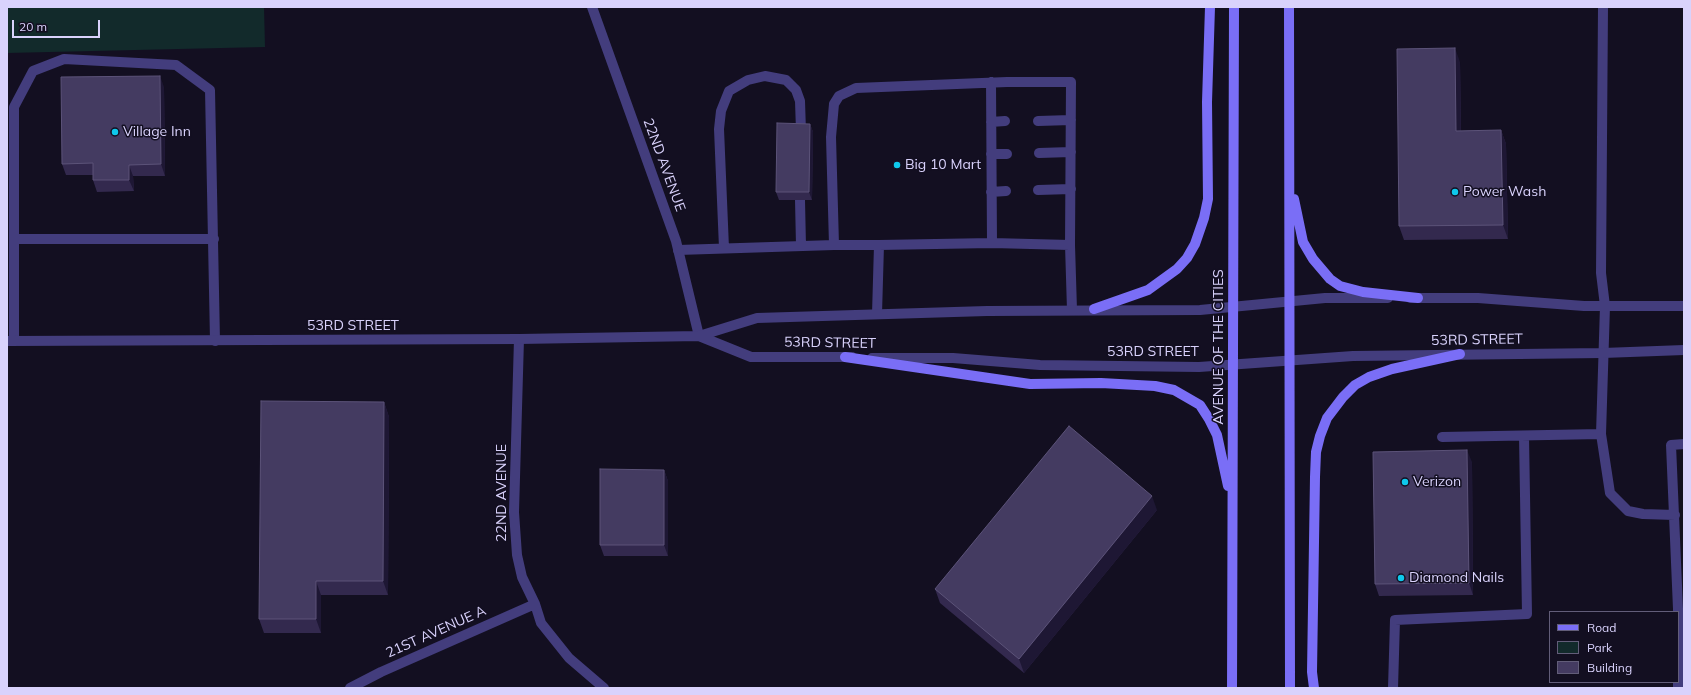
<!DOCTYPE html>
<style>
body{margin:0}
#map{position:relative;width:1691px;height:695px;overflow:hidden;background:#130f21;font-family:Mulish,sans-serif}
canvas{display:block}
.frame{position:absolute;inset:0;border:8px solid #d9d2fc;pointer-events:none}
.legend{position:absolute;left:1549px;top:611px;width:130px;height:72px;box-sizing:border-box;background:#130f21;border:1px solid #625d79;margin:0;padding:5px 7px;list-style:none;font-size:12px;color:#d9d2fc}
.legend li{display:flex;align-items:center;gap:8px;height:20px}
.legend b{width:20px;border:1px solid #625d79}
.scale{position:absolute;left:12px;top:20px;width:88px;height:18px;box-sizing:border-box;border:2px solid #d9d2fc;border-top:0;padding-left:5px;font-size:12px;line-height:14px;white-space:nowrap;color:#d9d2fc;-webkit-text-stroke:3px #130f21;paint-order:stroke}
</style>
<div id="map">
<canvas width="1691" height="695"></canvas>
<div class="frame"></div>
<ul class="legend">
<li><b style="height:5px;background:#7a6ef6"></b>Road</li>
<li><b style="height:11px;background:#122a2b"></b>Park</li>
<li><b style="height:11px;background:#443b61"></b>Building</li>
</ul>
<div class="scale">20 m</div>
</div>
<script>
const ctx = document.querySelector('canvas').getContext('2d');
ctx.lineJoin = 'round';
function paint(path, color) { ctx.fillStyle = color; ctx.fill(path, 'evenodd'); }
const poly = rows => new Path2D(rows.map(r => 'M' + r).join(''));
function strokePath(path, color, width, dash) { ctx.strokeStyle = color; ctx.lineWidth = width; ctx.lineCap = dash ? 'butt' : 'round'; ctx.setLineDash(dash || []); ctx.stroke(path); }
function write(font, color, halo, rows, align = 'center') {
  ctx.font = font + ' Mulish,sans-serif'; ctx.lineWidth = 3; ctx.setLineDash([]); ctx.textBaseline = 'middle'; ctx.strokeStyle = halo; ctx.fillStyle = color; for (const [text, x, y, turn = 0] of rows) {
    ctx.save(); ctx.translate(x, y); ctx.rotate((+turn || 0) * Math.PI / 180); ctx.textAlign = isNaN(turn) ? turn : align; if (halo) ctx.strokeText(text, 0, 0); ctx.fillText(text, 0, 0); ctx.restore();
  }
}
paint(poly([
 [7,7,264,7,265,47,7,53]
]), '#122a2b');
strokePath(poly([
 [1603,7,1601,273,1605,306,1601,434,1610,493,1628,511,1643,514,1675,515],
 [991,82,992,243],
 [1038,121,1071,120],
 [991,122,1005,121],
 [1039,153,1071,152],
 [991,154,1007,154],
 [1038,190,1071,189],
 [991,192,1006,191],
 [800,200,801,246],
 [14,239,214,239],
 [834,245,831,137,834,104,839,96,856,88,1007,82,1071,82,1070,245],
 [724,248,719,129,721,111,729,91,748,80,765,76,786,80,796,90,800,101,801,131],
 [678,250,834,245,879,245],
 [877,314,879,245,992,243,1070,245,1072,310],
 [14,341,14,107,33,71,64,59,176,65,210,90,215,341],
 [1442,437,1601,434],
 [1393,688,1395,620,1527,614,1524,436],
 [1678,688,1678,609,1671,445,1684,444]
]), '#433d7d', 10);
strokePath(poly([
 [592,7,676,241,699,336],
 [519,339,514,512,517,555,522,577,535,604,541,623,569,658,604,688],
 [350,688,381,672,535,604]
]), '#433d7d', 10);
strokePath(poly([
 [1410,298,1478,298,1584,306,1684,306],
 [699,336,751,357,852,357],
 [7,341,519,339,699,336,757,318,987,311,1200,310,1325,298,1388,298],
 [872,358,953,358,1040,365,1199,367,1353,356,1603,353,1684,350]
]), '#433d7d', 10);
strokePath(poly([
 [1289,7,1290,688],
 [1294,199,1303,242,1313,259,1330,279,1340,286,1363,292,1418,298],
 [1094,309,1148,290,1177,269,1187,258,1195,244,1204,218,1208,199,1207,102,1210,7],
 [845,357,1030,384,1101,383,1155,386,1174,390,1200,405,1209,419,1217,435,1228,486],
 [1232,688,1234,7],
 [1314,688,1312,672,1315,477,1316,452,1320,436,1327,418,1343,397,1355,385,1369,377,1392,369,1460,354]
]), '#7a6ef6', 10);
paint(poly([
 [1460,62,1461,131,1501,130,1506,144,1508,239,1404,240,1399,226],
 [164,87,165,176,133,176,134,191,97,192,93,180,93,175,66,175,62,164],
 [810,124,813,132,812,200,779,200,776,192],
 [384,402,389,417,388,595,321,595,321,633,264,633,259,619],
 [1472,462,1473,595,1379,596,1375,584],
 [664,470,668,481,668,556,604,556,600,545],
 [1157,510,1024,673,940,603,935,589]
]), '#33294e');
paint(poly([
 [1455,48,1460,62,1461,145,1456,131],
 [160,76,164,87,165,176,161,164],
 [810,124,813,132,812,200,809,192],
 [1501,130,1506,144,1508,239,1503,225],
 [129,165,133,176,134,191,129,180],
 [384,402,389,417,388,595,383,581],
 [1467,450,1472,462,1473,595,1469,583],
 [664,470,668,481,668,556,664,545],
 [1152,496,1157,510,1024,673,1019,659],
 [316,581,321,595,321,633,316,619]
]), '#1e1734');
const building = poly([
 [1455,48,1456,131,1501,130,1503,225,1399,226,1397,49,1455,48],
 [160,76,161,164,129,165,129,180,93,180,93,163,62,164,61,77,160,76],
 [777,123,810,124,809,192,776,192,777,123],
 [261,401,384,402,383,581,316,581,316,619,259,619,261,401],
 [1069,426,1152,496,1019,659,935,589,1069,426],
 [1467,450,1469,583,1375,584,1373,452,1467,450],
 [600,469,664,470,664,545,600,545,600,469]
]);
paint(building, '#443b61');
strokePath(building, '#5c5379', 1);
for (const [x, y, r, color] of [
 [115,132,4,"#0ec9ec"],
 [897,165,4,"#0ec9ec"],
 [1455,192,4,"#0ec9ec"],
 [1405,482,4,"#0ec9ec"],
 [1401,578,4,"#0ec9ec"]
]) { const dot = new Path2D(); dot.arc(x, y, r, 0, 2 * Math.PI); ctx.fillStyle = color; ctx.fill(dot); strokePath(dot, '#130f21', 1.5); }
write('14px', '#d9d2fc', '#130f21', [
 ["Village Inn",123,132],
 ["Big 10 Mart",905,165],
 ["Power Wash",1463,192],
 ["Verizon",1413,482],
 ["Diamond Nails",1409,578]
], 'left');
write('14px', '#d9d2fc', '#130f21', [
 ["22ND AVENUE",664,165,70],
 ["53RD STREET",353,326],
 ["53RD STREET",1477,340,-1],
 ["53RD STREET",830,343,1],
 ["AVENUE OF THE CITIES",1219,347,-90],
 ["53RD STREET",1153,352],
 ["22ND AVENUE",502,493,-90],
 ["21ST AVENUE A",436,632,-24]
]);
</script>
